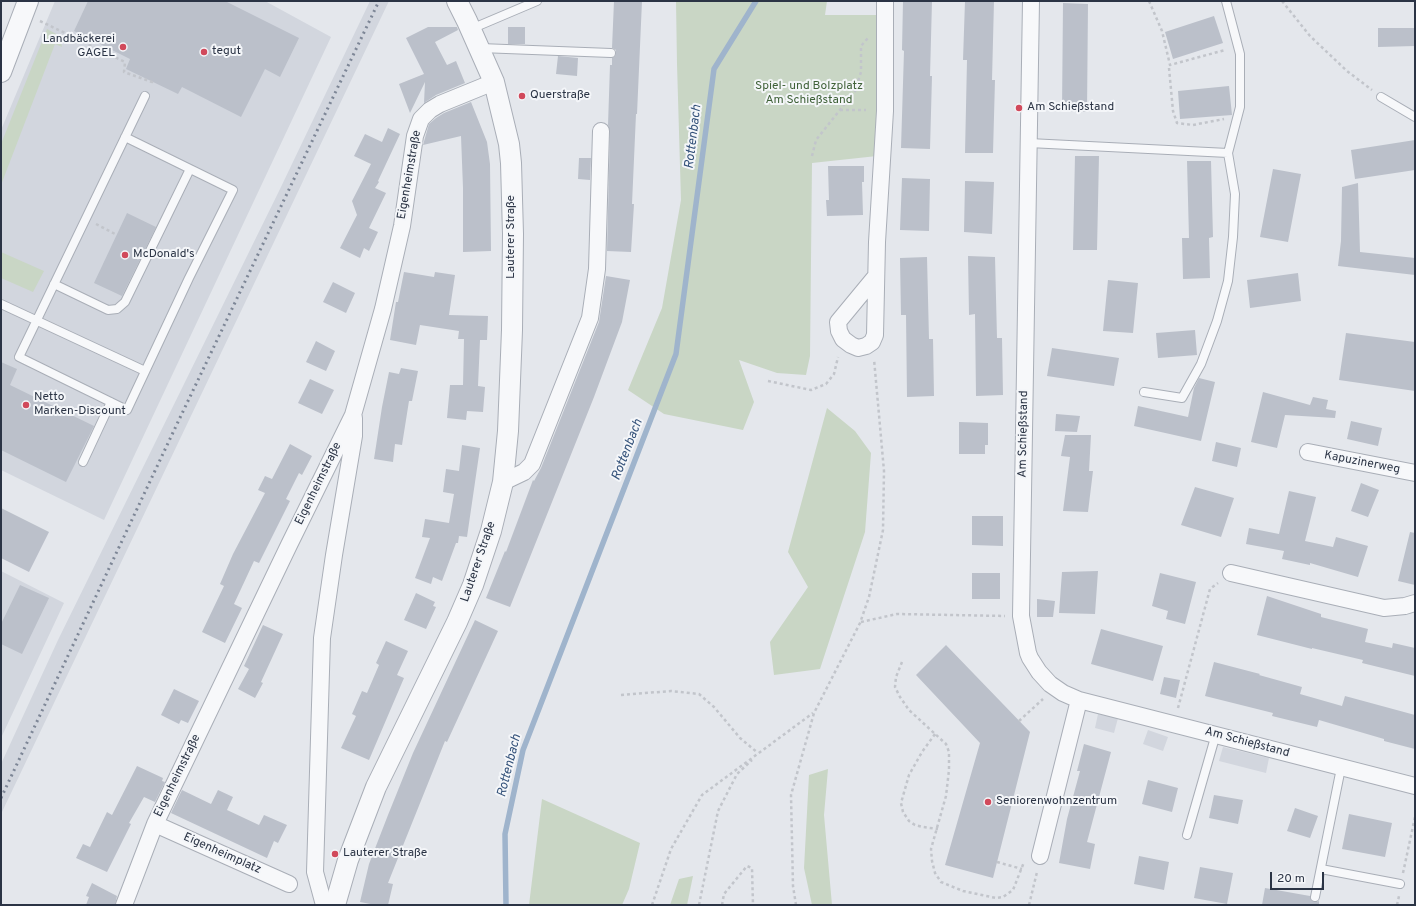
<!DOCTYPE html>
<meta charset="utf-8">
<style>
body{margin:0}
#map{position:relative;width:1416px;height:906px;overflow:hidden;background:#e4e7ec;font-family:Overpass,sans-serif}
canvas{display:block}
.frame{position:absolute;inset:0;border:2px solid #2b3445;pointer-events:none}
.scale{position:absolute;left:1270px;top:872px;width:54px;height:18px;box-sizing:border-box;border:2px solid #2b3445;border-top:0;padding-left:5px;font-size:12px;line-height:14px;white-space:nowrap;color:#2b3445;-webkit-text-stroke:3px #f4f6f9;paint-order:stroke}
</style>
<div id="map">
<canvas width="1416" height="906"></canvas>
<div class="frame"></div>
<div class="scale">20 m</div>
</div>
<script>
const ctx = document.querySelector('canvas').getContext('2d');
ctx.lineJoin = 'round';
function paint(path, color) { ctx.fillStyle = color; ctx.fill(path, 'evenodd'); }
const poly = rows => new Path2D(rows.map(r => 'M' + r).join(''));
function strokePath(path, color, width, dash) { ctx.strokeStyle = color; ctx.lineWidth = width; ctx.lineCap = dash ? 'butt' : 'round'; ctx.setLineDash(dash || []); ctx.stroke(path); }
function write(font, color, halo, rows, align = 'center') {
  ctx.font = font + ' Overpass,sans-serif'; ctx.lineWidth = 4; ctx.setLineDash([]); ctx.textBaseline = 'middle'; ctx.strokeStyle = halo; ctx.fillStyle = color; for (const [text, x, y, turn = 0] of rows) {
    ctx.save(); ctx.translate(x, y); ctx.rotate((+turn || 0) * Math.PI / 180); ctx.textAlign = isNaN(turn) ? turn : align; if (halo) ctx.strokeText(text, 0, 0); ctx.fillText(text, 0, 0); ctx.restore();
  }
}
paint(poly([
 [55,1,265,1,331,37,104,520,1,470,1,130],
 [370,1,389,1,1,814,1,764,58,640,280,189],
 [1,571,64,603,1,738],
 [1098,714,1118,718,1114,733,1095,728],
 [1148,730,1168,737,1163,751,1143,744],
 [1223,747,1269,758,1266,773,1219,761]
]), '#d2d6de');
paint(poly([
 [676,1,827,1,825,15,879,15,877,156,812,163,810,356,806,375,777,373,739,360,754,402,743,430,664,414,628,390,662,308,681,200,677,64],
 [47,29,60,36,62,47,55,44,1,185,1,144],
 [1,252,44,271,33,292,1,278],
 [827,408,855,431,871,453,865,532,820,669,774,675,770,642,808,587,788,552],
 [828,769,824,815,832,905,812,905,804,868,809,775],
 [542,799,640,843,629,889,622,905,529,905],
 [693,876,687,905,670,905,679,879]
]), '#c9d6c5');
strokePath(poly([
 [506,905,505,834,523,750,676,354,714,69,756,1]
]), '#9fb4cc', 5.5);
paint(poly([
 [88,1,225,1,299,38,280,77,265,69,241,117,182,87,178,94,126,69,130,59,74,31],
 [614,1,642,1,637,114,636,114,632,204,634,204,631,252,607,251,610,131,608,125,610,65,612,65,612,58,615,56,616,53,616,50,612,48],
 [903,1,932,1,930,76,932,76,930,149,901,148,904,51,902,50],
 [965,1,994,1,992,80,995,80,993,153,965,153,967,60,963,60],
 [1063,3,1088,4,1087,112,1062,111],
 [1214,16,1223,43,1173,59,1165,32],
 [428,27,457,27,458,30,435,42,447,65,456,61,465,83,436,95,424,103,425,82,410,113,399,84,424,74,406,38],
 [508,27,525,27,525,44,508,44],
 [1378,28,1415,28,1415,46,1378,47],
 [558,56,578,58,577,76,556,74],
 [1229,86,1232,115,1180,119,1178,91],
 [471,102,487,142,490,164,491,251,463,252,463,188,461,136,423,145,429,124,436,118,444,113],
 [388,128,400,134,378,181,379,182,375,188,386,193,369,228,378,232,369,251,364,248,360,258,340,248,357,215,352,201,371,164,354,156,365,134,382,142],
 [1415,140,1415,170,1355,179,1351,150],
 [1075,156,1099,156,1097,250,1073,250],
 [579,158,591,158,590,180,578,179],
 [1187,161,1211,161,1213,237,1209,238,1210,278,1183,279,1182,238,1189,238],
 [828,166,864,166,864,182,862,182,863,215,827,216,826,200,829,200],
 [1273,169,1301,174,1288,242,1260,237],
 [902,178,930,179,929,231,900,230],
 [965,181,994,182,992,234,964,232],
 [1358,183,1360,252,1415,258,1415,275,1338,266,1341,241,1342,187],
 [127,213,156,227,122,296,94,283],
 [968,256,995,257,997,338,1002,338,1003,395,976,396,975,314,969,315],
 [927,257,929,339,933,339,934,396,907,397,906,315,901,315,900,258],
 [404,272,434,277,435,272,455,275,449,315,488,316,487,340,480,340,478,386,485,387,483,412,467,411,466,420,447,418,450,385,463,385,464,339,458,339,459,331,420,325,416,345,390,340,396,302,398,302],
 [1298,273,1301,301,1250,308,1247,280],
 [606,276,630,280,622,322,594,397,510,607,486,598,505,551,506,552,533,480,534,481,541,468,599,322],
 [1108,280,1138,283,1133,333,1103,331],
 [333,282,355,293,346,313,323,302],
 [1195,330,1197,355,1158,358,1156,333],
 [1346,333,1415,342,1415,391,1339,380],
 [316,341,335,351,326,371,306,362],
 [1052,348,1119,358,1114,386,1047,376],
 [1,362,17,369,10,385,94,426,66,482,1,450],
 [401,368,418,371,412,401,409,401,402,445,395,444,393,462,374,459,382,407,389,372,399,374],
 [1199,378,1215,382,1201,441,1134,426,1138,406,1188,417,1194,388],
 [310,379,334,390,322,414,298,403],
 [1263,392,1310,405,1313,397,1328,400,1326,409,1336,411,1335,418,1285,415,1277,448,1251,442],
 [1056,414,1080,416,1077,432,1055,431],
 [1351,421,1382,428,1378,446,1347,439],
 [959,422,988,423,988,445,985,445,985,454,959,454],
 [1065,435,1091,435,1089,471,1093,471,1088,512,1063,511,1070,457,1061,456],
 [1216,442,1241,448,1237,467,1212,461],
 [290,444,312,456,302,475,299,473,286,499,290,501,259,563,254,561,234,604,242,608,225,643,202,632,224,586,220,584,233,554,265,493,258,490,265,476,272,479],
 [462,445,480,448,467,537,459,536,458,543,456,543,442,581,433,577,431,584,415,578,430,538,422,537,425,519,449,523,454,494,443,492,446,469,459,471],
 [1361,483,1379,490,1368,517,1351,511],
 [1195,487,1234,498,1221,537,1181,525],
 [1289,491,1316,497,1305,541,1333,547,1336,537,1368,546,1358,577,1310,563,1310,565,1282,559,1284,551,1246,544,1249,528,1279,534],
 [1,508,49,532,29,572,1,558],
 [972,516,1003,516,1003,546,972,545],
 [1410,532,1415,533,1415,585,1398,581],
 [1098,571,1095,614,1059,613,1062,572],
 [972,573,1000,573,1000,599,972,599],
 [1160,573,1196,582,1185,624,1166,619,1168,611,1152,606],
 [20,585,49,598,22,654,1,644,1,624],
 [416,593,435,602,433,606,436,607,426,629,404,620],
 [1267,596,1321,614,1321,617,1368,629,1365,642,1392,648,1393,643,1415,648,1415,676,1362,663,1363,660,1312,648,1312,649,1257,635],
 [1037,599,1055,601,1053,617,1037,617],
 [475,620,498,631,447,742,445,741,402,848,388,883,393,884,388,905,376,905,360,902,369,864,388,815,413,753],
 [263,625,283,634,261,682,263,683,255,698,238,689,249,669,244,666],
 [1101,629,1163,646,1153,681,1091,664],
 [386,641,408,651,397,675,404,678,369,760,341,748,356,716,352,714,362,691,367,693,379,665,376,663],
 [946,645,1030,732,993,878,945,865,980,743,916,675],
 [1214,662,1260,674,1259,675,1302,687,1300,694,1342,706,1345,696,1415,715,1415,749,1384,741,1384,739,1319,720,1317,727,1272,716,1273,713,1205,696],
 [1164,677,1180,680,1176,698,1160,694],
 [174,689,199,701,188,723,181,720,179,724,161,715],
 [1084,744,1111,752,1087,842,1095,844,1090,869,1059,863,1067,819,1080,771,1077,771],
 [137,766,163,778,162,781,165,782,155,802,144,797,129,823,131,824,107,872,76,858,83,844,90,847,107,812,112,815],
 [1148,780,1178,788,1172,812,1142,804],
 [182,790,211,804,218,790,233,797,227,810,259,825,264,815,287,825,278,843,274,841,267,858,171,813],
 [1214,795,1243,800,1238,824,1209,818],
 [1295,808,1318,816,1310,838,1287,831],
 [1349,814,1392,823,1385,857,1342,849],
 [1139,856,1169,862,1164,890,1134,884],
 [1200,867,1233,873,1227,904,1194,898],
 [92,883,117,896,115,905,86,905,89,897,86,896],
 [1265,888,1310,896,1312,901,1316,902,1319,901,1319,905,1262,905]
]), '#bbc0ca');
const service = poly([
 [471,29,537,1],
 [480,48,611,53],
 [1381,97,1415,117],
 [125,137,233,190,189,278,127,410,19,357,145,96],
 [1029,143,1228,153,1240,107,1240,54,1226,1],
 [54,284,108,310,117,309,125,302,190,169],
 [1,304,145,371],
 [1144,392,1182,398,1201,364,1217,321,1228,281,1233,237,1235,194,1228,153],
 [83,462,111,402],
 [1187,835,1216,734],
 [1321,869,1400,884],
 [1315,897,1341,768]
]);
const minor = poly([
 [1031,1,1021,616,1028,653,1030,658,1039,672,1050,684,1063,693,1079,700,1415,786],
 [876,276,838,322,839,331,843,339,851,345,858,348,866,346,872,342,875,335,877,242,885,111,885,1],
 [1308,452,1415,473],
 [503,482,524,472,532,464,590,318,597,269,601,131],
 [1231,573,1384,608,1405,606,1415,603],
 [155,824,289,884],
 [1040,856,1079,700],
 [124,905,155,824,289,545,353,415,383,309,402,226,415,136,421,119,430,110,440,104,494,82],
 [324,905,315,872,322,638,334,555,354,436,354,418]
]);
const tertiary = poly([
 [1,72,28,1],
 [335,905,348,860,376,787,457,622,473,585,491,531,503,482,508,431,512,330,513,234,511,163,509,144,494,82,467,21,457,1]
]);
strokePath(service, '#a9aeb7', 10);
strokePath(minor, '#a9aeb7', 18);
strokePath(tertiary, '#a9aeb7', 22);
strokePath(poly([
 [1149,1,1162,31,1170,65,1225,50],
 [1282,1,1310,36,1347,71,1372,90],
 [40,21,125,62,124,72,152,82,150,85],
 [1169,68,1173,111,1177,123,1193,125,1224,119],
 [840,110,866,110],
 [812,156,816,140,855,91,861,72,861,46,868,38],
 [96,224,117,235],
 [768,381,811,390,826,384,834,374,838,357],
 [861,622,897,614,1005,616],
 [902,662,896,677,895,687,900,697,909,710,946,744,949,752,949,770,946,796,931,849,932,861,935,873,941,882,963,891,996,898,1003,897,1013,890,1024,862],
 [621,695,671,691,699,694,714,707,740,738,758,753],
 [1178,708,1210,589,1218,583],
 [1019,721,1043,699],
 [935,734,922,752,909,775,901,803,903,812,909,821,915,825,923,827,938,829],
 [997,862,1022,869],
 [1403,873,1415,817],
 [652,905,671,849,702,795,813,713],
 [699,905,718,811,737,774,752,760],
 [722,905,724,894,747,866,752,868,753,905],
 [796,905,793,886,791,795,814,713,860,623,869,597,883,530,884,471,874,359],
 [1029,905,1037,872],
 [1397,905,1399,896]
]), '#c2c5cb', 2.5, [3, 3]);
strokePath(service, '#f7f8fa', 8);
strokePath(minor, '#f7f8fa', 16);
strokePath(tertiary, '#f7f8fa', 20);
strokePath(poly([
 [1,798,177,424,379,1]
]), '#7d8696', 3, [2, 4]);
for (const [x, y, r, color] of [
 [123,47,4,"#d1495b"],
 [204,52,4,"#d1495b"],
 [522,96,4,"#d1495b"],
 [1019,108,4,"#d1495b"],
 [125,255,4,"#d1495b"],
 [26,405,4,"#d1495b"],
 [988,802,4,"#d1495b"],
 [335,854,4,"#d1495b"]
]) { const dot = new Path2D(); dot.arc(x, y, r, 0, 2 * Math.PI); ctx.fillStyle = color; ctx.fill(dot); strokePath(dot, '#f4f6f9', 1.5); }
write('12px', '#2b3445', '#f4f6f9', [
 ["Landbäckerei",115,40,"right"],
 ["GAGEL",115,54,"right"],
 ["tegut",212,52],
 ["Querstraße",530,96],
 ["Am Schießstand",1027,108],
 ["McDonald's",133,255],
 ["Netto",34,398],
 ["Marken-Discount",34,412],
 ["Seniorenwohnzentrum",996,802],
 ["Lauterer Straße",343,854]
], 'left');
write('12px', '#3f6138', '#f4f6f9', [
 ["Spiel- und Bolzplatz",809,87],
 ["Am Schießstand",809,101]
]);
write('12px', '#2b3445', '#f4f6f9', [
 ["Eigenheimstraße",410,175,-80],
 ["Lauterer Straße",512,237,-90],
 ["Am Schießstand",1024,434,-89],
 ["Kapuzinerweg",1362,463,11],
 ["Eigenheimstraße",319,484,-64],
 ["Lauterer Straße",479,562,-71],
 ["Am Schießstand",1247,743,15],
 ["Eigenheimstraße",178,776,-64],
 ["Eigenheimplatz",222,854,24]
]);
write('italic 13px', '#34527a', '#f4f6f9', [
 ["Rottenbach",694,137,-83],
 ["Rottenbach",628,450,-69],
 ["Rottenbach",510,766,-76]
]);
</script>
